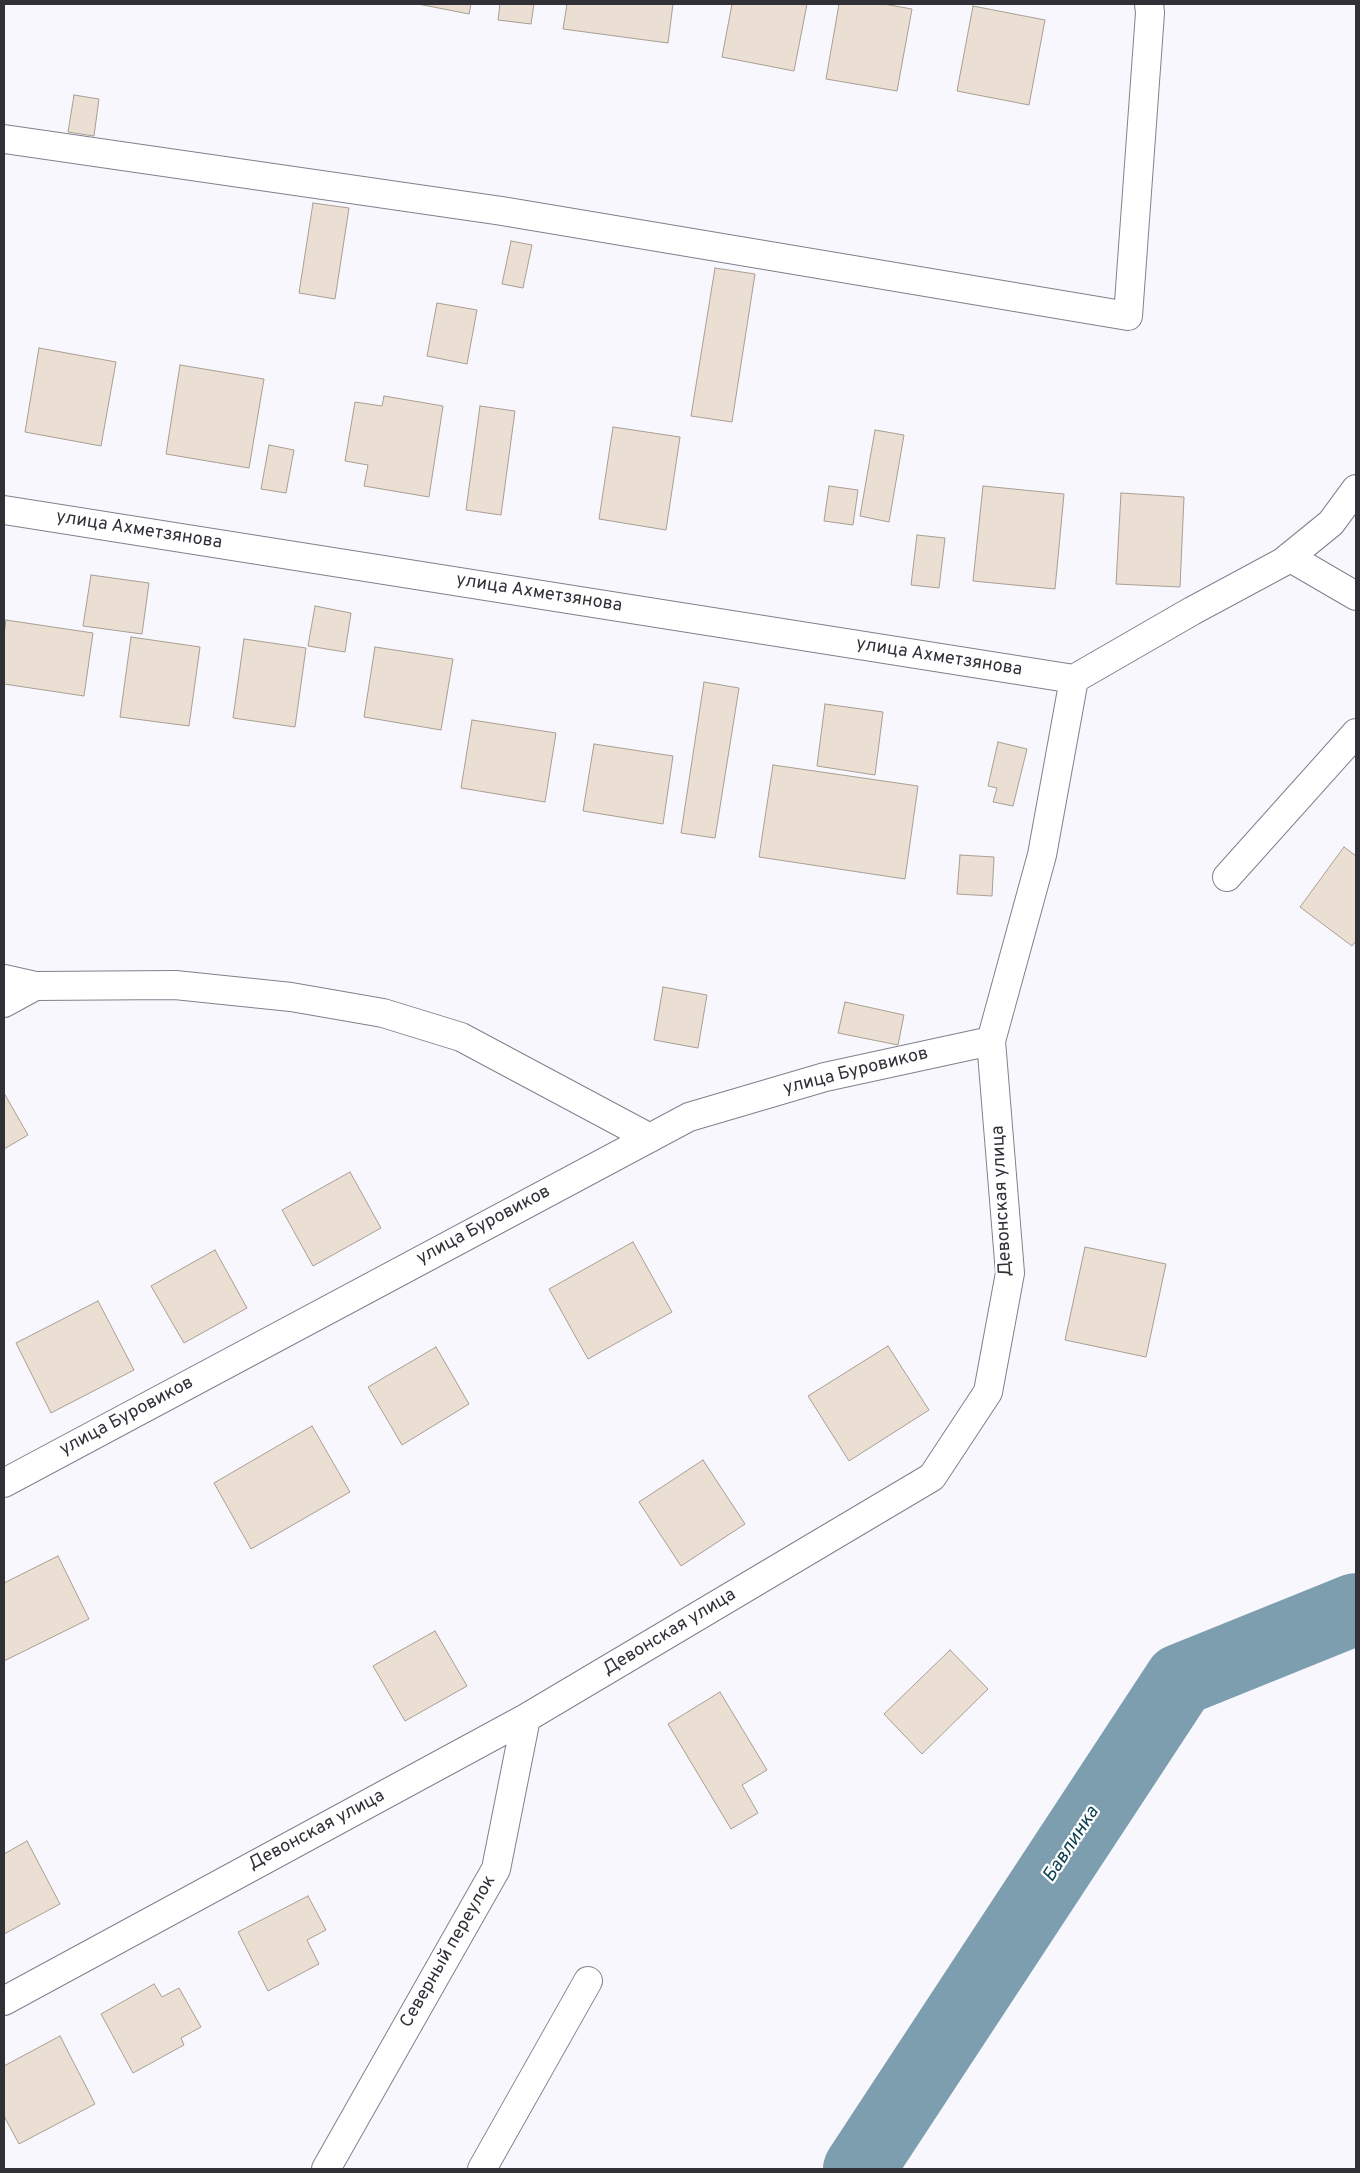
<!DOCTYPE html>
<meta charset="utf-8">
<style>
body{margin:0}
#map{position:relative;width:1360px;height:2173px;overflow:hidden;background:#f7f7fd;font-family:Overpass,sans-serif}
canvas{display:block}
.frame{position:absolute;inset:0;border:5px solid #313037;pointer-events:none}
</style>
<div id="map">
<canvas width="1360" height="2173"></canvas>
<div class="frame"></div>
</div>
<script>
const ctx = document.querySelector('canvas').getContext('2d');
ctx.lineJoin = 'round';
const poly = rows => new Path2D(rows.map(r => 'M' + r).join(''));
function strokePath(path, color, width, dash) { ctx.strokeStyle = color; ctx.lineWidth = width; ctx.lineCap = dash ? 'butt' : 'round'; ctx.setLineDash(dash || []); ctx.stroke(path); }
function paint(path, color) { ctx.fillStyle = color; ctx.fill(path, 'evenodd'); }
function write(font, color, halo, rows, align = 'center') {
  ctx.font = font + ' Overpass,sans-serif'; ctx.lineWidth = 4.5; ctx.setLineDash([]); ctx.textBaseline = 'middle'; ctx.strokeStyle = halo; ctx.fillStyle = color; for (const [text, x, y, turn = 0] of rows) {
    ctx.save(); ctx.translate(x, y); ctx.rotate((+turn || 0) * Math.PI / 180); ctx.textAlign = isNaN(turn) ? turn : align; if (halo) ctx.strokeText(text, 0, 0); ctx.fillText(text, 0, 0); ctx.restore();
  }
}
strokePath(poly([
 [859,2169,1180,1680,1356,1609]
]), '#7c9eae', 72);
const building = poly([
 [418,4,471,4,469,14,418,4],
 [500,4,534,4,531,24,498,20,500,4],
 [567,4,673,4,668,43,563,29,567,4],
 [732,4,807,4,794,71,722,57,732,4],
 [839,4,884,4,912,9,897,91,826,79,839,4],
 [973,6,1045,20,1029,105,957,91,973,6],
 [74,95,99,99,94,136,68,132,74,95],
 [313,203,349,208,335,299,299,293,313,203],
 [511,241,532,245,523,288,502,284,511,241],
 [715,268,755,274,732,422,691,416,715,268],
 [437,303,477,310,467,364,427,356,437,303],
 [39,348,116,362,101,446,25,432,39,348],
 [180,365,264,379,249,468,166,454,180,365],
 [384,396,443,406,429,497,364,486,368,465,345,461,355,402,382,406,384,396],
 [480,406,515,411,501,515,466,510,480,406],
 [613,427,680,437,666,530,599,519,613,427],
 [875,430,904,435,889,522,860,516,875,430],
 [269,445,294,450,286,493,261,489,269,445],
 [829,486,858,490,853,525,824,521,829,486],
 [983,486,1064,494,1055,589,973,581,983,486],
 [1121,493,1184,497,1180,587,1116,584,1121,493],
 [917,535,945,538,939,588,911,585,917,535],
 [91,575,149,583,142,634,83,626,91,575],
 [315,606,351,613,345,652,308,646,315,606],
 [6,620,93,633,84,696,4,684,4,634,6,620],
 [131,637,200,647,189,726,120,717,131,637],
 [244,639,306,648,295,727,233,718,244,639],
 [375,647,453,659,441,730,364,717,375,647],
 [704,682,739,688,715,838,681,833,704,682],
 [825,704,883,712,875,775,817,766,825,704],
 [472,720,556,733,545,802,461,788,472,720],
 [998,742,1027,749,1013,806,993,802,997,788,988,786,998,742],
 [594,744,673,756,663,824,583,811,594,744],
 [773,765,918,786,905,879,759,857,773,765],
 [1344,847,1356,856,1356,941,1352,946,1300,907,1344,847],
 [960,855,994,857,992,896,957,894,960,855],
 [663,987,707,995,698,1048,654,1040,663,987],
 [845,1002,904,1015,898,1045,838,1033,845,1002],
 [4,1093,28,1135,4,1149,4,1093],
 [350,1172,381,1228,313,1266,282,1210,350,1172],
 [633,1242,672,1312,588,1359,549,1289,633,1242],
 [1085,1247,1166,1264,1146,1357,1065,1340,1085,1247],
 [215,1250,247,1308,184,1343,151,1286,215,1250],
 [98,1301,134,1370,51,1413,16,1343,98,1301],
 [888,1346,929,1410,849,1461,808,1396,888,1346],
 [436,1347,469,1404,402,1445,368,1387,436,1347],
 [312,1426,350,1492,251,1549,214,1483,312,1426],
 [703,1460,745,1524,681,1566,639,1502,703,1460],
 [58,1556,89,1619,4,1661,4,1583,58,1556],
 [435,1631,467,1686,405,1721,373,1666,435,1631],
 [950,1650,988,1689,922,1754,884,1714,950,1650],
 [720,1692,767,1770,742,1785,758,1813,731,1829,668,1724,720,1692],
 [27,1841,60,1904,4,1934,4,1854,27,1841],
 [308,1896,326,1930,307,1940,319,1964,268,1991,238,1932,308,1896],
 [154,1984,162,1997,179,1988,201,2027,181,2038,184,2045,133,2073,101,2014,154,1984],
 [60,2036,95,2104,19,2144,4,2116,4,2066,60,2036]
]);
paint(building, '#eadfd2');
strokePath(building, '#a99e92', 1);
const minor = poly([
 [4,139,502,211,1128,316,1150,13,1149,4],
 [4,510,1074,679],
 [1289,557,1356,596],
 [1227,877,1356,733],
 [4,979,35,986,175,985,291,997,383,1013,461,1037,650,1138],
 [4,1003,35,986],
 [4,1483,689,1117,825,1077,991,1041],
 [4,2001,526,1718,932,1477,988,1392,1010,1273,991,1041,1042,855,1074,679,1192,611,1283,562,1331,523,1356,489],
 [326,2169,496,1869,526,1718],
 [482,2169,588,1981]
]);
strokePath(minor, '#81808e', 30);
strokePath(minor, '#fff', 28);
write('18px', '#313037', '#fff', [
 ["улица Ахметзянова",139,531,9],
 ["улица Ахметзянова",539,594,9],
 ["улица Ахметзянова",939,658,9],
 ["улица Буровиков",856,1072,-14],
 ["Девонская улица",1003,1201,-93],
 ["улица Буровиков",484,1226,-28],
 ["улица Буровиков",127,1417,-28],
 ["Девонская улица",670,1633,-31],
 ["Девонская улица",317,1831,-28],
 ["Северный переулок",449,1952,-60]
]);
write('italic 19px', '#104153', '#fff', [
 ["Бавлинка",1072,1845,-57]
]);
</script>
